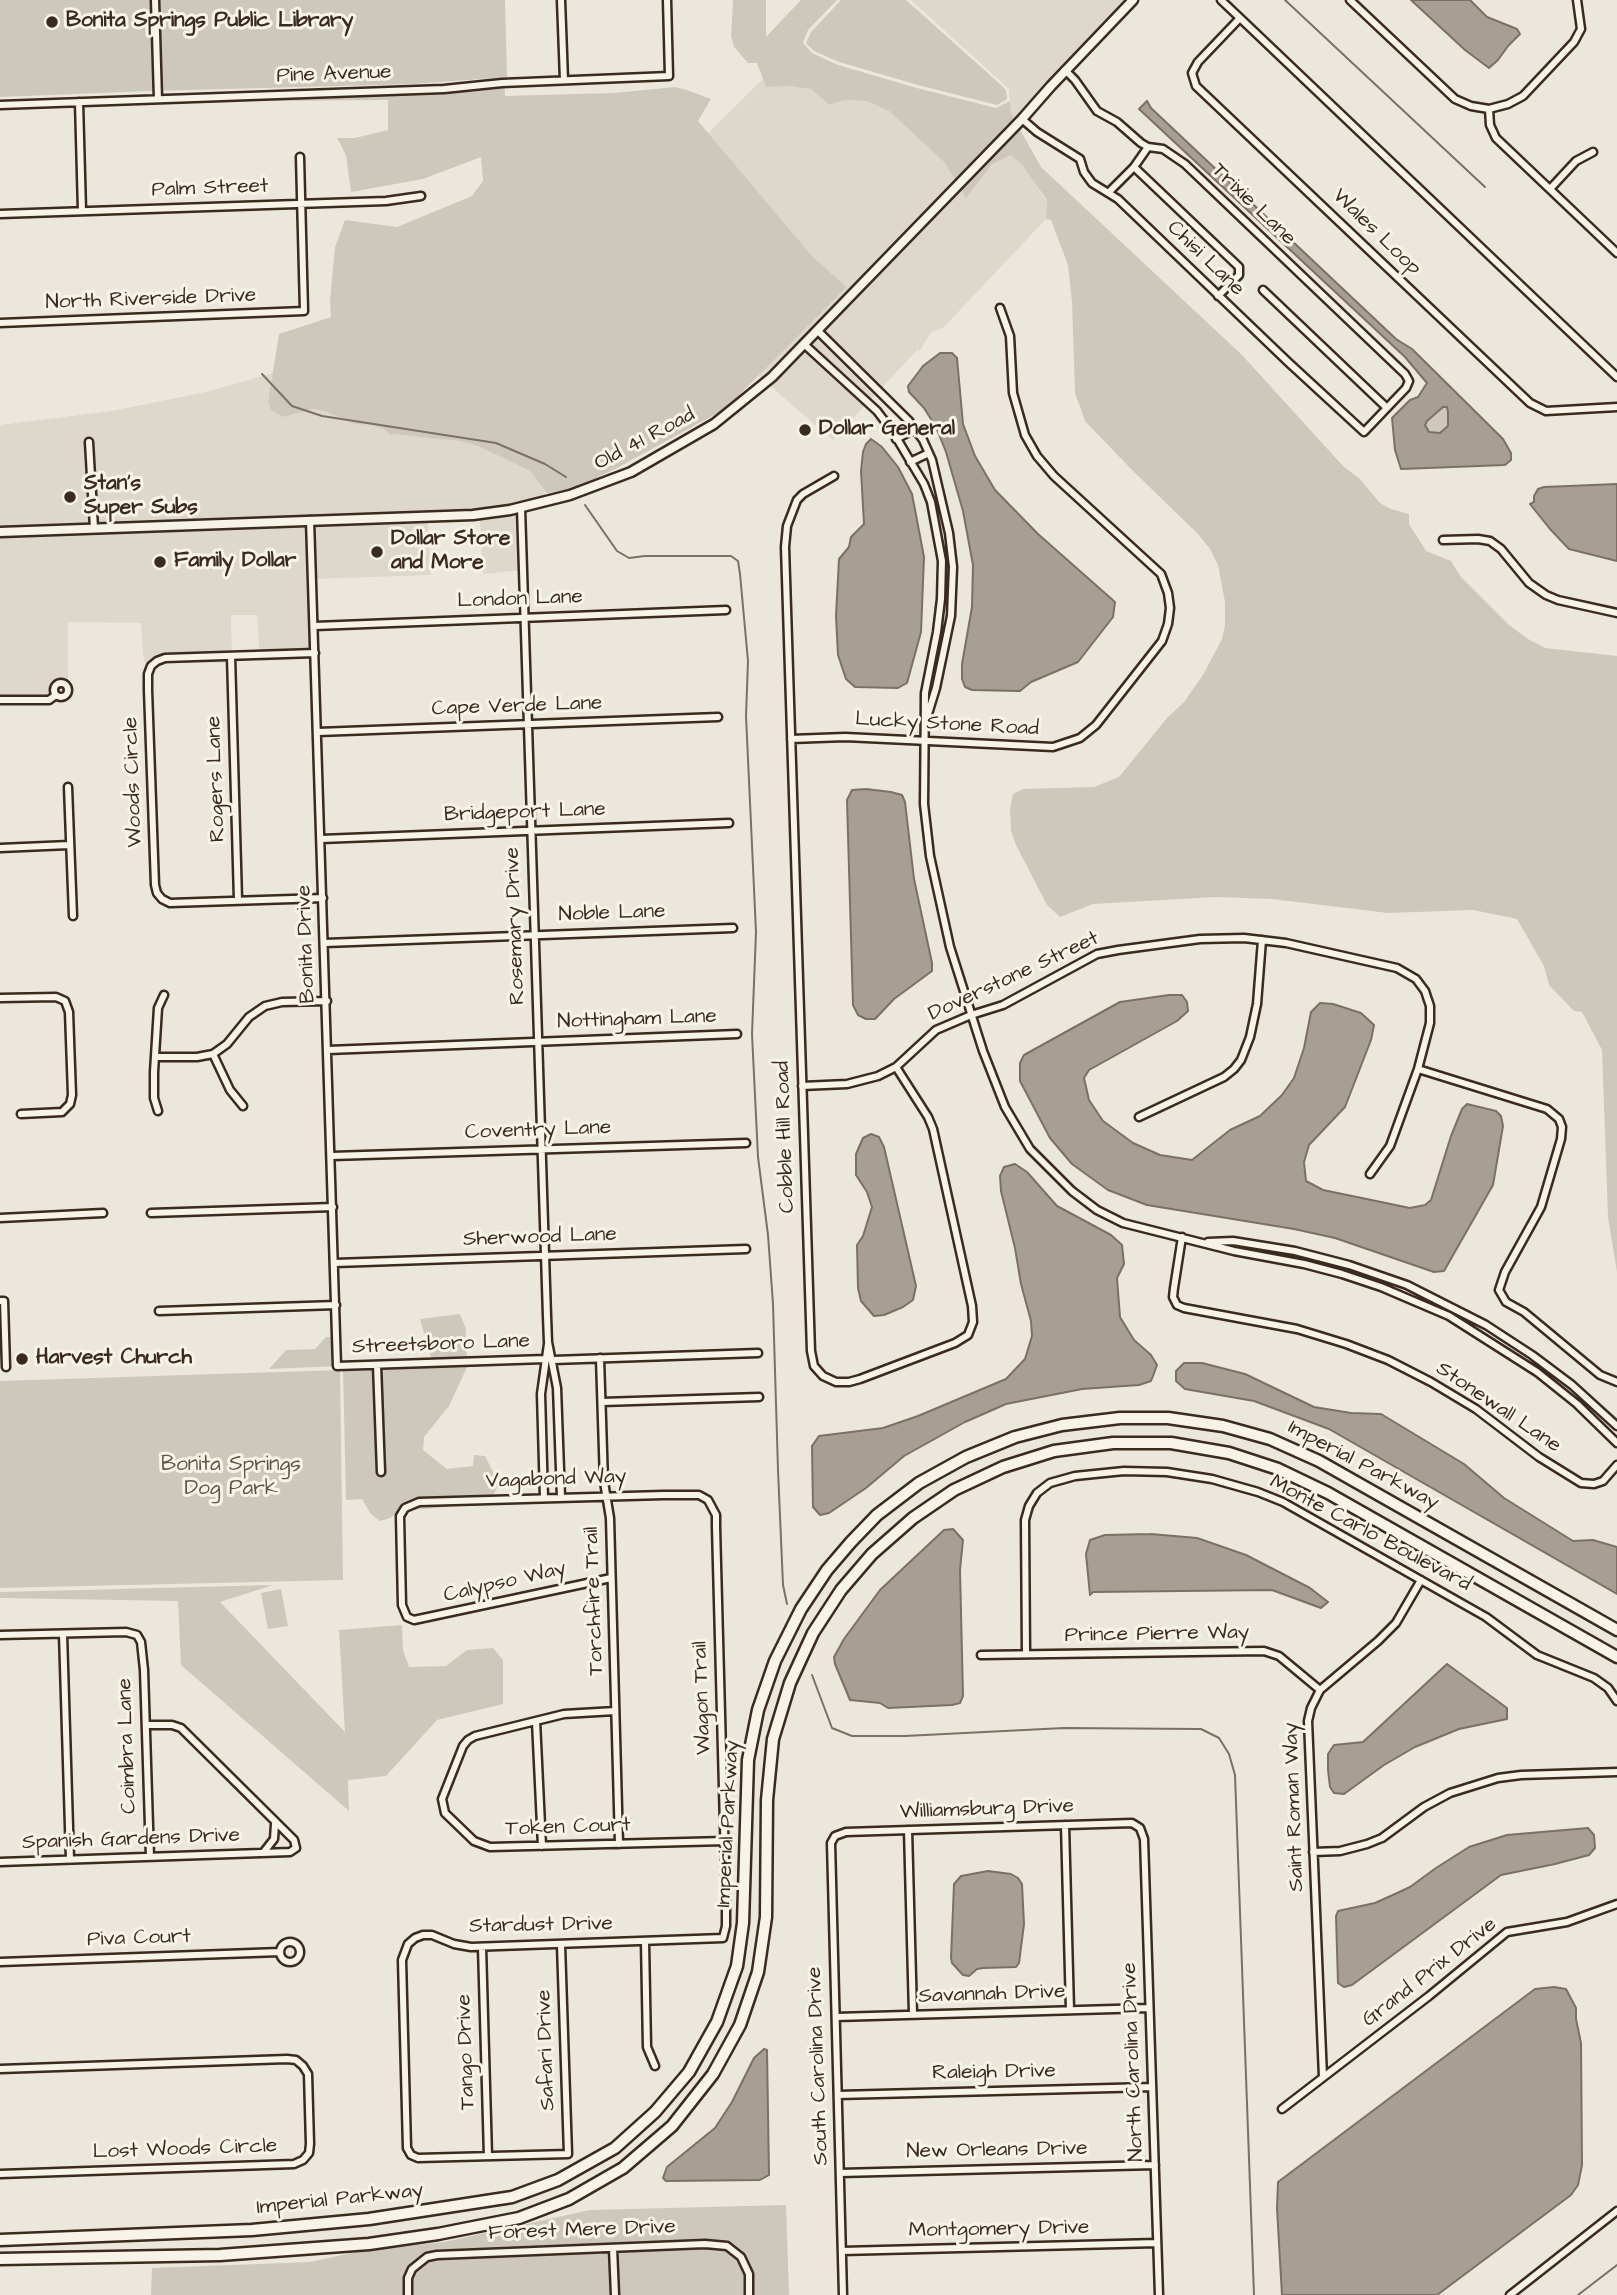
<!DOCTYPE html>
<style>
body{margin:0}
canvas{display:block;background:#ece7dc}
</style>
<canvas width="1617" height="2295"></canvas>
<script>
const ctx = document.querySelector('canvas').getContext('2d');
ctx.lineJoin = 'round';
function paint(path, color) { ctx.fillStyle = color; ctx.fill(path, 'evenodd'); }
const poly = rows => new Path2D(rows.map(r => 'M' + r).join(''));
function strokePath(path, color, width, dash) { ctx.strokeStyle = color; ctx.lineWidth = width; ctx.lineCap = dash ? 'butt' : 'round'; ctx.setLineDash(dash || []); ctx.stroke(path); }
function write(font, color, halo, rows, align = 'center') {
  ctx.font = font + ' "Architects Daughter",sans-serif'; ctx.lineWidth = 6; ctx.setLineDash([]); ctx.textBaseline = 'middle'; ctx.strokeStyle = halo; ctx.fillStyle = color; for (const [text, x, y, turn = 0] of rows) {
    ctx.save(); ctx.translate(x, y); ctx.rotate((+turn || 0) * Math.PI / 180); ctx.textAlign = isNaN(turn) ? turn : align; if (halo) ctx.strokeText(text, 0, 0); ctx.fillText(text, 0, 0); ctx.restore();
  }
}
paint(poly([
 [911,0,1127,0,1015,121,1011,113,1009,89],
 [763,79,766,87,790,86,811,89,829,105,844,100,866,101,889,111,945,163,956,182,763,380,758,375,847,287,813,257,708,133],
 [1011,155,1022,165,1047,201,1046,219,943,328,931,332,919,352,918,349,833,440,769,385,960,188,967,197,994,164],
 [273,373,268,402,284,417,313,409,327,412,355,424,373,425,393,434,459,441,478,446,530,471,546,492,538,500,510,507,472,511,0,528,0,425,112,411,206,392],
 [527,510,519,517,522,570,483,574,480,520,428,523,431,575,312,579,315,658,260,661,257,615,231,615,232,663,144,662,141,623,68,622,68,699,0,701,0,535,441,520,511,514]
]), '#ddd7cc');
paint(poly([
 [0,0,505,0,507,77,414,84,150,91,0,97],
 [733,0,766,0,766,37,801,0,837,0,808,30,803,43,812,53,838,65,917,88,996,108,1010,101,1011,113,1015,121,956,182,945,163,889,111,866,101,844,100,829,105,811,89,790,86,766,87,757,63,748,63,734,47,731,36],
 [841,0,906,0,1000,84,1006,90,1007,99,997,105,918,85,839,62,814,51,806,43,811,32],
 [504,80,505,96,614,93,675,87,687,90,711,99,698,121,813,257,847,287,725,409,615,469,575,488,547,493,530,471,478,446,459,441,393,434,391,436,385,430,373,425,355,424,327,412,313,409,284,417,271,410,268,402,279,334,331,317,330,301,335,247,345,220,397,227,472,196,483,181,481,157,423,179,351,192,346,155,337,138,355,138,388,130,388,100,154,102,154,94,414,87],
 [1019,128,1041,167,1242,355,1344,467,1359,478,1380,503,1391,509,1409,514,1409,524,1426,551,1451,561,1461,577,1509,625,1528,639,1545,648,1617,656,1617,1272,1608,1217,1602,1050,1582,1012,1574,1011,1549,985,1544,966,1517,919,1473,910,1388,913,1272,899,1216,897,1093,904,1060,917,1047,905,1016,845,1011,831,1010,809,1013,794,1023,789,1094,787,1119,777,1167,718,1184,702,1203,675,1222,639,1225,625,1225,602,1218,565,1210,549,1198,534,1131,469,1085,421,1075,393,1072,302,1068,265,1051,220,1046,219,1047,200,1022,165,1011,155,993,164,966,198,960,188],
 [1443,407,1447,407,1448,412,1449,426,1440,433,1429,432,1425,425,1427,421],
 [460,1314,466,1329,465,1347,469,1363,449,1406,424,1437,423,1450,447,1469,473,1466,474,1455,485,1456,499,1484,492,1497,448,1507,400,1511,390,1518,380,1521,370,1513,362,1499,346,1500,343,1368,340,1366,269,1369,286,1350,315,1349,326,1337,334,1337,340,1360,346,1365,427,1366,431,1357,420,1319],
 [340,1370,343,1580,0,1588,0,1381],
 [273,1585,220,1602,345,1732,339,1630,402,1625,403,1650,409,1667,446,1666,467,1650,493,1648,503,1660,503,1704,437,1720,386,1776,348,1780,349,1811,181,1665,178,1601,0,1598,0,1592],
 [281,1589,288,1626,268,1629,261,1593],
 [786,2205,789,2295,151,2295,152,2268,310,2262,356,2252,444,2242,590,2210]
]), '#cec8bc');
const water = poly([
 [1411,0,1470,0,1487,17,1517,29,1520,34,1508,46,1498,60,1489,68,1465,50,1411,0],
 [1147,101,1151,108,1396,339,1412,349,1503,439,1511,453,1511,460,1505,465,1401,469,1395,450,1392,418,1410,400,1418,397,1427,383,1405,357,1139,109,1147,101],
 [1443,407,1447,407,1448,412,1448,426,1440,433,1429,432,1425,425,1427,421,1443,407],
 [940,353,952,353,957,358,963,424,975,456,995,490,1038,534,1115,602,1113,617,1078,662,1031,682,1020,691,972,690,965,687,962,679,962,664,972,607,973,565,963,511,946,452,936,427,924,408,909,392,908,386,923,366,940,353],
 [871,439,882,447,898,467,912,494,924,557,921,632,907,683,898,688,855,687,846,679,838,655,836,616,839,559,849,547,851,537,864,524,861,471,863,452,866,444,871,439],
 [1617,484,1617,561,1569,549,1550,529,1530,504,1534,502,1534,496,1538,489,1544,487,1617,484],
 [866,789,891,792,902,795,905,802,914,879,932,963,932,971,894,999,875,1019,866,1019,858,1015,853,1005,847,800,852,790,866,789],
 [1169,995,1182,995,1187,1002,1188,1011,1177,1021,1089,1070,1084,1078,1089,1100,1103,1121,1133,1143,1160,1155,1192,1160,1230,1130,1260,1116,1282,1095,1294,1078,1304,1048,1311,1012,1320,1003,1333,1004,1361,1013,1374,1025,1371,1040,1345,1107,1309,1145,1304,1162,1306,1181,1323,1190,1410,1208,1425,1205,1431,1200,1451,1136,1462,1109,1467,1104,1496,1111,1501,1116,1503,1126,1493,1185,1444,1271,1434,1272,1335,1238,1294,1229,1147,1205,1108,1190,1072,1164,1050,1138,1020,1081,1020,1063,1024,1055,1120,1002,1169,995],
 [871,1134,879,1137,884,1147,916,1286,913,1300,903,1307,884,1315,874,1316,861,1301,858,1288,857,1245,863,1236,872,1207,867,1192,856,1175,856,1154,863,1138,871,1134],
 [1015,1164,1027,1172,1057,1206,1111,1235,1122,1245,1124,1264,1117,1278,1120,1317,1134,1340,1151,1355,1157,1365,1153,1376,1151,1381,1139,1385,1082,1389,1006,1404,965,1422,904,1456,866,1488,829,1513,820,1515,813,1507,812,1446,819,1436,883,1428,918,1416,1006,1379,1025,1359,1032,1336,1031,1321,1021,1284,1015,1248,1001,1191,1000,1176,1004,1167,1015,1164],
 [1184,1363,1202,1363,1245,1374,1314,1407,1351,1413,1381,1414,1464,1464,1504,1498,1573,1541,1593,1540,1617,1547,1617,1594,1329,1429,1254,1401,1185,1389,1176,1381,1176,1371,1184,1363],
 [953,1529,963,1540,960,1570,963,1696,960,1703,952,1705,888,1708,880,1703,850,1700,835,1664,834,1657,844,1639,880,1590,944,1530,953,1529],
 [1151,1534,1197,1538,1246,1555,1310,1588,1328,1602,1321,1608,1272,1590,1093,1592,1090,1595,1086,1554,1090,1540,1105,1535,1151,1534],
 [1447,1664,1507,1708,1507,1719,1459,1729,1415,1747,1384,1765,1344,1794,1334,1793,1330,1787,1328,1770,1328,1754,1334,1745,1363,1742,1447,1664],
 [1588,1828,1594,1835,1595,1848,1589,1855,1555,1864,1501,1875,1352,1985,1344,1987,1338,1983,1336,1916,1338,1911,1375,1903,1395,1894,1410,1887,1436,1868,1469,1847,1507,1835,1588,1828],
 [988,1871,1011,1874,1018,1878,1022,1884,1024,1924,1019,1963,1016,1967,983,1968,977,1969,969,1976,963,1975,952,1963,951,1958,954,1884,961,1876,988,1871],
 [1554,1987,1566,1989,1576,2008,1576,2019,1581,2043,1582,2165,1578,2185,1571,2195,1437,2295,1282,2295,1277,2208,1278,2182,1535,1989,1554,1987],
 [764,2049,767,2050,769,2175,760,2180,666,2181,663,2178,667,2167,715,2128,732,2102,754,2058,764,2049]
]);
paint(water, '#a89f93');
strokePath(water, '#7c7064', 2);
strokePath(poly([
 [1285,0,1485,187],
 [262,374,292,406,322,416,496,443,545,464,566,477],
 [585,505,617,551,629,558,645,556,731,556,738,561,740,574,748,661,746,716,756,932,752,1034,758,1157,768,1235,773,1304,778,1470,783,1585,787,1604],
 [812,1675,832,1728,852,1736,905,1736,1064,1728,1201,1729,1219,1738,1229,1754,1235,1775,1254,2295],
 [1578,2295,1617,2265]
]), '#7c7064', 2);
const minor = poly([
 [155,0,158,99],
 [561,0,564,80],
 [1221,0,1240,18],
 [1350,0,1455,99,1471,106,1489,109,1508,104,1523,96,1574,42,1581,29,1577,0],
 [79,102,82,211],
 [0,105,444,89,502,83,669,76,667,0],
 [1489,109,1490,125,1496,138,1617,253],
 [1022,119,1037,132,1080,159,1084,172,1092,183,1118,199,1288,362,1364,432,1406,388,1409,381,1405,374,1185,164,1163,149,1148,147,1141,143,1117,122,1097,111,1075,80,1065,70],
 [1134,167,1239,267,1239,275,1218,296],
 [1550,189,1576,161,1593,152],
 [1109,192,1134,167,1148,147],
 [0,214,386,201,421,196],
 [1263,290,1387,408],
 [0,323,304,311,300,157],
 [818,331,909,421,923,440,932,460,949,533,953,567,951,616,936,688,928,714],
 [805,345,877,411,893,432,924,484,931,502,942,561,941,599,937,632,925,693,924,804,930,856,950,947,983,1051,1005,1107,1030,1149,1072,1191,1097,1210,1123,1223,1234,1251,1304,1264,1342,1274,1381,1287,1449,1316,1537,1372,1577,1404,1617,1443],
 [1617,377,1240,18,1198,62,1192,73,1196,86,1530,403,1546,411,1617,407],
 [896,439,915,429],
 [89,442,94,528],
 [910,462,929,453],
 [834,476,803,494,797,500,787,526,785,547,811,1351,814,1366,823,1376,836,1382,849,1382,860,1379,955,1343,968,1335,973,1322,972,1306,933,1129,928,1117,896,1067],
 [521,508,547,1316,548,1342,557,1388,561,1497],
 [310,520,337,1366,545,1359],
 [1443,540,1478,539,1490,541,1501,549,1529,583,1546,595,1558,600,1617,613],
 [315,626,726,610],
 [315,653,165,658,157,661,151,666,148,674,148,690,155,885,157,893,162,899,170,903,323,898],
 [231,656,238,900],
 '54 690a7 7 0 1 1 14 0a7 7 0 1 1-14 0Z',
 [0,700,49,700,56,695],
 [318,732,718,717],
 [791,739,845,737,1053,747,1080,738,1096,725,1162,641,1168,624,1170,608,1168,593,1161,574,1054,476,1037,456,1025,435,1013,393,1010,336,1000,308],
 [68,787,73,916],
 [321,839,729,823],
 [0,848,69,845],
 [325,943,733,928],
 [0,998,56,997,65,1001,69,1012,72,1095,70,1104,62,1112,21,1114],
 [328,1050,737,1034],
 [213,1054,230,1090,243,1106],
 [156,1057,197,1057,213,1054,227,1044,249,1017,265,1006,282,1002,327,1001],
 [1418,1069,1547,1109,1559,1119,1562,1127,1561,1139,1541,1207,1505,1272,1499,1290,1506,1302,1524,1312,1600,1375,1617,1382],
 [802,1086,847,1084,878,1076,896,1067,936,1030,971,1015,1003,1005,1097,954,1118,950,1200,939,1244,938,1286,943,1397,968,1416,979,1425,991,1430,1006,1430,1023,1418,1069,1390,1146,1370,1174],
 [158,1111,154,1098,154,1072,158,1008,164,995],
 [1139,1117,1224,1077,1234,1069,1241,1060,1250,1037,1257,1004,1262,940],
 [332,1156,746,1143],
 [151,1213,333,1207],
 [0,1218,103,1213],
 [1182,1237,1174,1288,1173,1297,1177,1305,1184,1308,1297,1329,1346,1344,1388,1360,1431,1382,1476,1409,1539,1457,1581,1483,1594,1484,1603,1481,1617,1465],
 [1208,1242,1233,1241,1295,1251,1349,1265,1407,1285,1486,1325,1532,1355,1572,1385,1617,1426],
 [335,1263,746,1249],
 [0,1301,4,1301,6,1367],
 [159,1311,336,1305],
 [600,1358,604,1482,610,1518,619,1844],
 [553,1360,758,1353],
 [377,1365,381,1472],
 [602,1402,759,1397],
 [544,1498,541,1394,548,1344],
 [63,1634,70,1859],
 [0,1635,126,1632,137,1635,141,1642,144,1670,150,1857],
 [1026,1654,1025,1520,1029,1506,1037,1493,1050,1483,1075,1476,1124,1471,1167,1472,1212,1479,1258,1492,1283,1502,1486,1617,1537,1655,1594,1678,1608,1688,1617,1701],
 [981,1655,1264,1651,1279,1656,1320,1690],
 [615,1711,564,1714,475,1736,468,1740,463,1746,442,1799,445,1813,474,1841,490,1847,725,1841],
 [536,1721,542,1846],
 [1065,1825,1070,2010],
 [908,1830,913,2014],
 [1313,1852,1340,1851,1367,1844,1382,1838,1424,1807,1450,1793,1498,1778,1521,1775,1617,1772],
 [263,1853,274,1839,275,1824],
 [0,1862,290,1852,296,1848,294,1840,181,1728,172,1725,146,1725],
 '280 1952a10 10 0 1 1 20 0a10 10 0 1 1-20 0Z',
 [645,1942,647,2047,655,2066],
 [561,1945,568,2154,418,2158,411,2155,407,2148,402,1960,408,1944,415,1938,423,1935,432,1935,454,1944,471,1947,723,1938,726,1926,726,1900,716,1527,716,1515,708,1500,699,1495,663,1495,419,1502,405,1508,400,1516,402,1605,407,1617,414,1620,611,1578],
 [482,1947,488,2156],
 [0,1962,280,1952],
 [836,2017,1149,2008],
 [0,2069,287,2059,296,2060,303,2066,308,2074,310,2144,309,2153,303,2160,294,2164,0,2174],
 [1323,2077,1308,1721,1311,1708,1320,1690,1378,1641,1396,1623,1421,1580],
 [838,2095,1151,2087],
 [1282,2109,1429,1996,1507,1932,1567,1922,1617,1904],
 [840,2173,1155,2165],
 [613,2248,615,2295],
 [842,2251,1157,2243],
 [408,2295,408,2278,412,2269,427,2257,437,2255,705,2244,727,2246,741,2257,749,2274,749,2295],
 [843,2295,831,1843,835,1836,846,1832,1132,1823,1140,1828,1144,1839,1159,2295],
 [1510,2295,1617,2211]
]);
const tertiary = poly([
 [0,532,473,515,510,510,570,495,631,472,714,424,772,377,1022,119,1051,86,1133,0]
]);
const primary = poly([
 [0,2240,252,2230,369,2219,512,2197,558,2180,615,2148,655,2112,689,2072,717,2022,737,1966,743,1923,748,1760,758,1710,775,1661,801,1609,827,1570,851,1542,877,1515,919,1483,966,1457,1015,1437,1062,1425,1120,1418,1168,1418,1223,1426,1270,1439,1319,1461,1617,1630],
 [0,2259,220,2255,369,2244,438,2234,519,2218,569,2199,623,2168,672,2126,713,2074,740,2025,758,1972,766,1917,767,1800,773,1739,790,1683,813,1633,841,1590,872,1554,913,1518,954,1490,1003,1467,1054,1451,1113,1443,1171,1443,1229,1453,1278,1469,1328,1493,1617,1657]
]);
strokePath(minor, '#3b2a1e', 11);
strokePath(tertiary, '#3b2a1e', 13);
strokePath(primary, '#3b2a1e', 15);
strokePath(minor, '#f7f3e8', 6);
strokePath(tertiary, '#f7f3e8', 8);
strokePath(primary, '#f7f3e8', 10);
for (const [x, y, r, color] of [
 [52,22,7,"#3b2a1e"],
 [805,430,7,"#3b2a1e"],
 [70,497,7,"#3b2a1e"],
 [377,552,7,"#3b2a1e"],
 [160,562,7,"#3b2a1e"],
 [22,1359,7,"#3b2a1e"]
]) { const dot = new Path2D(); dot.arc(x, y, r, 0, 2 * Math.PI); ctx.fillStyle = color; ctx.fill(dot); strokePath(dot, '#f7f3e8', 2.5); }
write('bold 21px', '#3b2a1e', '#f7f3e8', [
 ["Bonita Springs Public Library",66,22],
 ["Dollar General",819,430],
 ["Stan's",84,485],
 ["Super Subs",84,509],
 ["Dollar Store",391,540],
 ["and More",391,564],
 ["Family Dollar",174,562],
 ["Harvest Church",36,1359]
], 'left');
write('21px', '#3b2a1e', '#f7f3e8', [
 ["Pine Avenue",334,75,-2],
 ["Palm Street",210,189,-2],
 ["Trixie Lane",1253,205,44],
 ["Wales Loop",1376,233,44],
 ["Chisi Lane",1205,259,44],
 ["North Riverside Drive",151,300,-2],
 ["Old 41 Road",645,440,-28],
 ["London Lane",520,600,-2],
 ["Cape Verde Lane",517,707,-2],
 ["Lucky Stone Road",947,725,3],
 ["Rogers Lane",217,779,-92],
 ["Woods Circle",134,782,-92],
 ["Bridgeport Lane",525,813,-2],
 ["Noble Lane",612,914,-2],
 ["Rosemary Drive",516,926,-92],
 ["Bonita Drive",307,944,-92],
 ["Doverstone Street",1014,977,-25],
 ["Nottingham Lane",637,1020,-2],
 ["Coventry Lane",538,1131,-2],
 ["Cobble Hill Road",786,1137,-92],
 ["Sherwood Lane",540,1238,-2],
 ["Streetsboro Lane",441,1345,-2],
 ["Stonewall Lane",1498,1408,34],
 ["Imperial Parkway",1363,1466,28],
 ["Vagabond Way",556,1480,-2],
 ["Monte Carlo Boulevard",1370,1534,28],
 ["Calypso Way",505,1583,-13],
 ["Torchfire Trail",595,1601,-92],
 ["Prince Pierre Way",1157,1635,-1],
 ["Wagon Trail",703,1698,-92],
 ["Coimbra Lane",128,1746,-92],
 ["Saint Roman Way",1295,1807,-92],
 ["Williamsburg Drive",987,1810,-2],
 ["Imperial Parkway",729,1824,-87],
 ["Token Court",568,1828,-2],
 ["Spanish Gardens Drive",131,1840,-2],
 ["Stardust Drive",541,1926,-1],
 ["Piva Court",139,1939,-2],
 ["Grand Prix Drive",1430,1973,-38],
 ["Savannah Drive",992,1995,-2],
 ["Safari Drive",547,2050,-92],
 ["Tango Drive",467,2052,-92],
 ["North Carolina Drive",1134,2062,-92],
 ["South Carolina Drive",819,2066,-92],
 ["Raleigh Drive",994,2073,-1],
 ["Lost Woods Circle",185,2150,-2],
 ["New Orleans Drive",997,2151,-1],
 ["Imperial Parkway",340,2200,-6],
 ["Montgomery Drive",999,2230,-1],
 ["Forest Mere Drive",582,2231,-2]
]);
write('21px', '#605246', '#f7f3e8', [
 ["Bonita Springs",231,1466],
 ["Dog Park",231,1490]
]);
</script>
